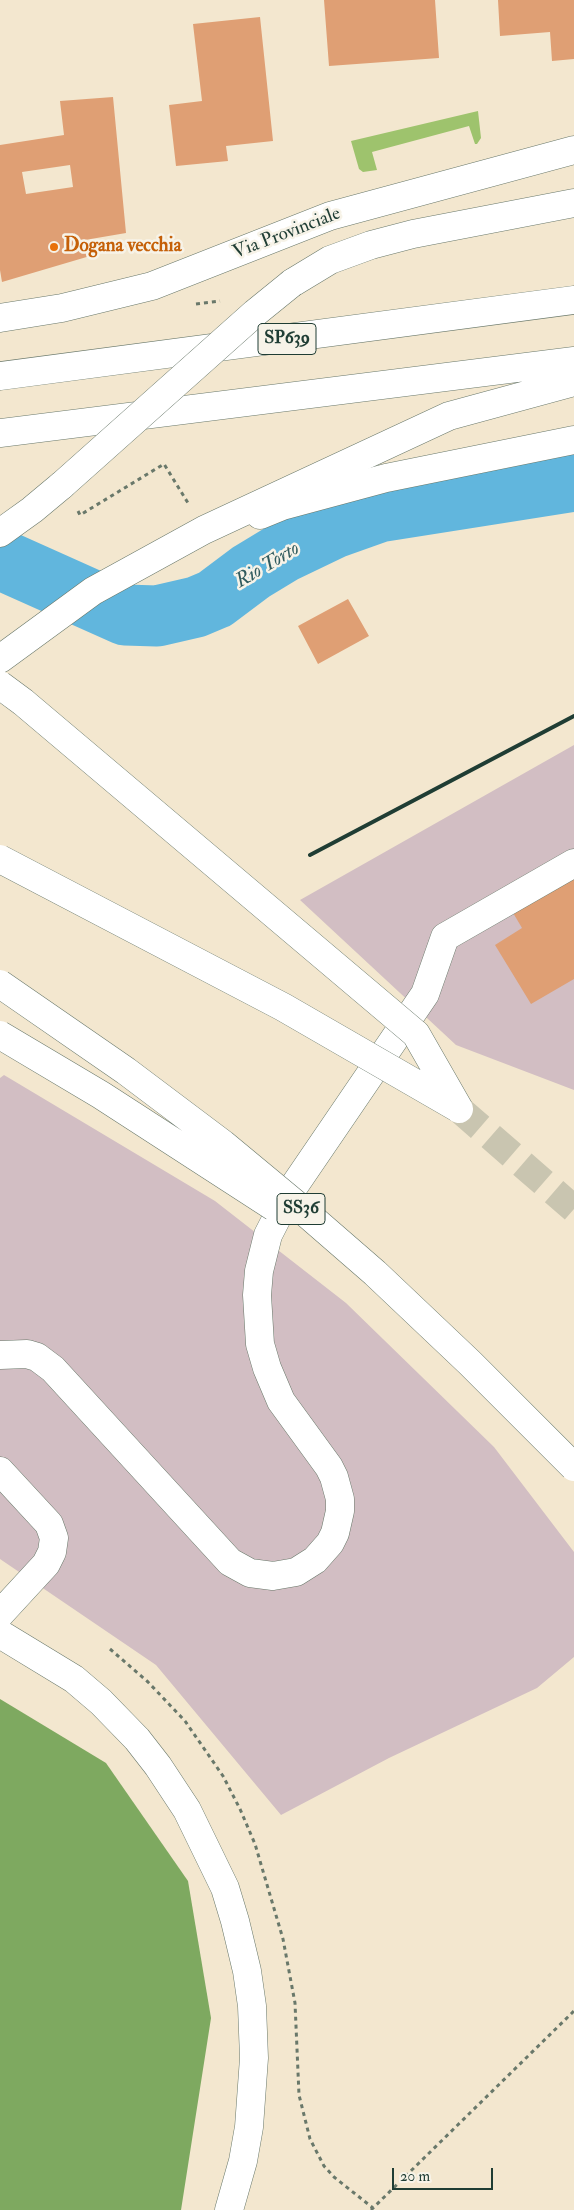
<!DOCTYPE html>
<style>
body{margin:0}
#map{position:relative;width:574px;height:2210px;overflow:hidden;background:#f3e7cf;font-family:"IM FELL Double Pica",serif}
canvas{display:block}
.scale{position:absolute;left:392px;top:2168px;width:101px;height:22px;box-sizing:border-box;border:2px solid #1f3d34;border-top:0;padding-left:6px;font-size:15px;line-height:18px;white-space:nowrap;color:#1f3d34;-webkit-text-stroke:4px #f7f3e8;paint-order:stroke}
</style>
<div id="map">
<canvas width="574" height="2210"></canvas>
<div class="scale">20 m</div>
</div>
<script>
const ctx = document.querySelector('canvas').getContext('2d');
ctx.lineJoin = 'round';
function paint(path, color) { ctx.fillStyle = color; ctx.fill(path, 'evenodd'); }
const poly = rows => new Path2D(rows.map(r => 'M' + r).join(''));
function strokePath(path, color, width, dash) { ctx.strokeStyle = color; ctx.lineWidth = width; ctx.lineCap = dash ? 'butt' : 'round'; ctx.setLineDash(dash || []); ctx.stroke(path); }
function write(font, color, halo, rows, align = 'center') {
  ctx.font = font + ' "IM FELL Double Pica",serif'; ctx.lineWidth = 5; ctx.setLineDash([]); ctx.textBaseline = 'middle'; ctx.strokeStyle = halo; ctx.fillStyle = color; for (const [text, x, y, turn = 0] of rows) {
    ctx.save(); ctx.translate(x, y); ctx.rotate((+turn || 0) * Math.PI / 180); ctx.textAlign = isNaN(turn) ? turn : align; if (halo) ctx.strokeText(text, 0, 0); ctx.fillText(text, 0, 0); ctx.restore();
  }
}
paint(poly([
 [574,745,574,1090,456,1045,300,900],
 [4,1075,215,1201,346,1303,494,1447,574,1552,574,1657,537,1688,389,1758,281,1815,156,1665,0,1559,0,1078]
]), '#d2bec3');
paint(poly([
 [478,111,481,138,477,144,475,144,469,126,372,152,377,170,363,172,359,169,351,141]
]), '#9ec36d');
paint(poly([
 [0,1699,106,1763,188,1881,211,2018,181,2210,0,2210]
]), '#7ea960');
strokePath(poly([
 [0,559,125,615,157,616,196,607,215,599,251,572,284,552,334,528,379,512,574,481]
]), '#61b6dd', 61);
paint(poly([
 [324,0,435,0,439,58,329,66],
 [498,0,574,0,574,59,552,61,550,32,500,36],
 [260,17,273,141,226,146,228,161,176,166,169,105,202,101,193,24],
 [113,97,126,233,85,240,90,256,2,282,0,270,0,145,64,135,60,101],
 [70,165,73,187,26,194,22,172],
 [348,599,369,636,318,664,298,626],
 [574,867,574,979,531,1004,495,945,522,928,509,906]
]), '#df9f74');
strokePath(poly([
 [459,1109,574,1209]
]), '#c9c5b0', 28, [28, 14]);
const minor = poly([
 [292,283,330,260,371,245,413,234,574,203],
 [0,318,62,308,152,286,330,216,574,150],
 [260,515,282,506,386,478,574,440],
 [0,533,32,510,62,485],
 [0,1355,27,1354,37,1357,53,1369,230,1562,250,1573,273,1576,296,1572,315,1560,330,1543,335,1533,340,1511,340,1499,334,1477,329,1467,281,1401,267,1368,260,1344,257,1295,259,1271,268,1235,290,1192,425,994,445,937,574,863],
 [0,1471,49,1524,54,1538,52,1552,46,1564,0,1614],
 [0,1634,74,1679,101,1702,137,1739,158,1766,187,1810,225,1888,235,1921,247,1971,252,2006,254,2058,249,2127,243,2161,229,2210]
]);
const major = poly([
 [0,376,574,300],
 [0,433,574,361],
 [0,659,93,591,204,530,449,416,574,382]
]);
strokePath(minor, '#69786a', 29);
strokePath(major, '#69786a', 29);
strokePath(poly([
 [196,304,220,301],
 [78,511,80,515,164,464,188,503],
 [110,1649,148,1682,185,1721,223,1776,240,1809,255,1844,283,1939,295,2003,299,2095,310,2139,324,2166,334,2177,373,2208],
 [371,2210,574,2011]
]), '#69786a', 3, [4, 4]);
strokePath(minor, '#fff', 28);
strokePath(major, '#fff', 28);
strokePath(poly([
 [310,855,574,716]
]), '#1f3d34', 4);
const minorBridge = poly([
 [62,485,255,313,292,283]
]);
const highwayBridge = poly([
 [0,685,23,702,416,1034,459,1109],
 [0,859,283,1007,458,1108],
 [0,984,126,1071,223,1144,299,1207,375,1273,470,1363,574,1467],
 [0,1035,101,1095,274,1207]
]);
strokePath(minorBridge, '#69786a', 29, []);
strokePath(highwayBridge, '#69786a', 29, []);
strokePath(minorBridge, '#fff', 28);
strokePath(highwayBridge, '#fff', 28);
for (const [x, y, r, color] of [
 [54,247,5,"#e8710a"]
]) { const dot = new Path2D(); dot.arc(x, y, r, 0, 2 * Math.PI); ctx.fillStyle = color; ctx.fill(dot); strokePath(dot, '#f7f3e8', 2); }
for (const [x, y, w] of [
 [287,339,58],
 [301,1209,48]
]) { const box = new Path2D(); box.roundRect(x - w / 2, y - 15.5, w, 31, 4); ctx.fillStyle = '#f7f3e8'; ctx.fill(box); strokePath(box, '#1f3d34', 1); }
write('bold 18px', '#1f3d34', null, [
 ["SP639",287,339],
 ["SS36",301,1209]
]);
write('19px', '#1f3d34', '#f7f3e8', [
 ["Via Provinciale",287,234,-21]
]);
write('bold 19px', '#c56008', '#f7f3e8', [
 ["Dogana vecchia",64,247]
], 'left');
write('italic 20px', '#305b5e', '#f7f3e8', [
 ["Rio Torto",268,566,-31]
]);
</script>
